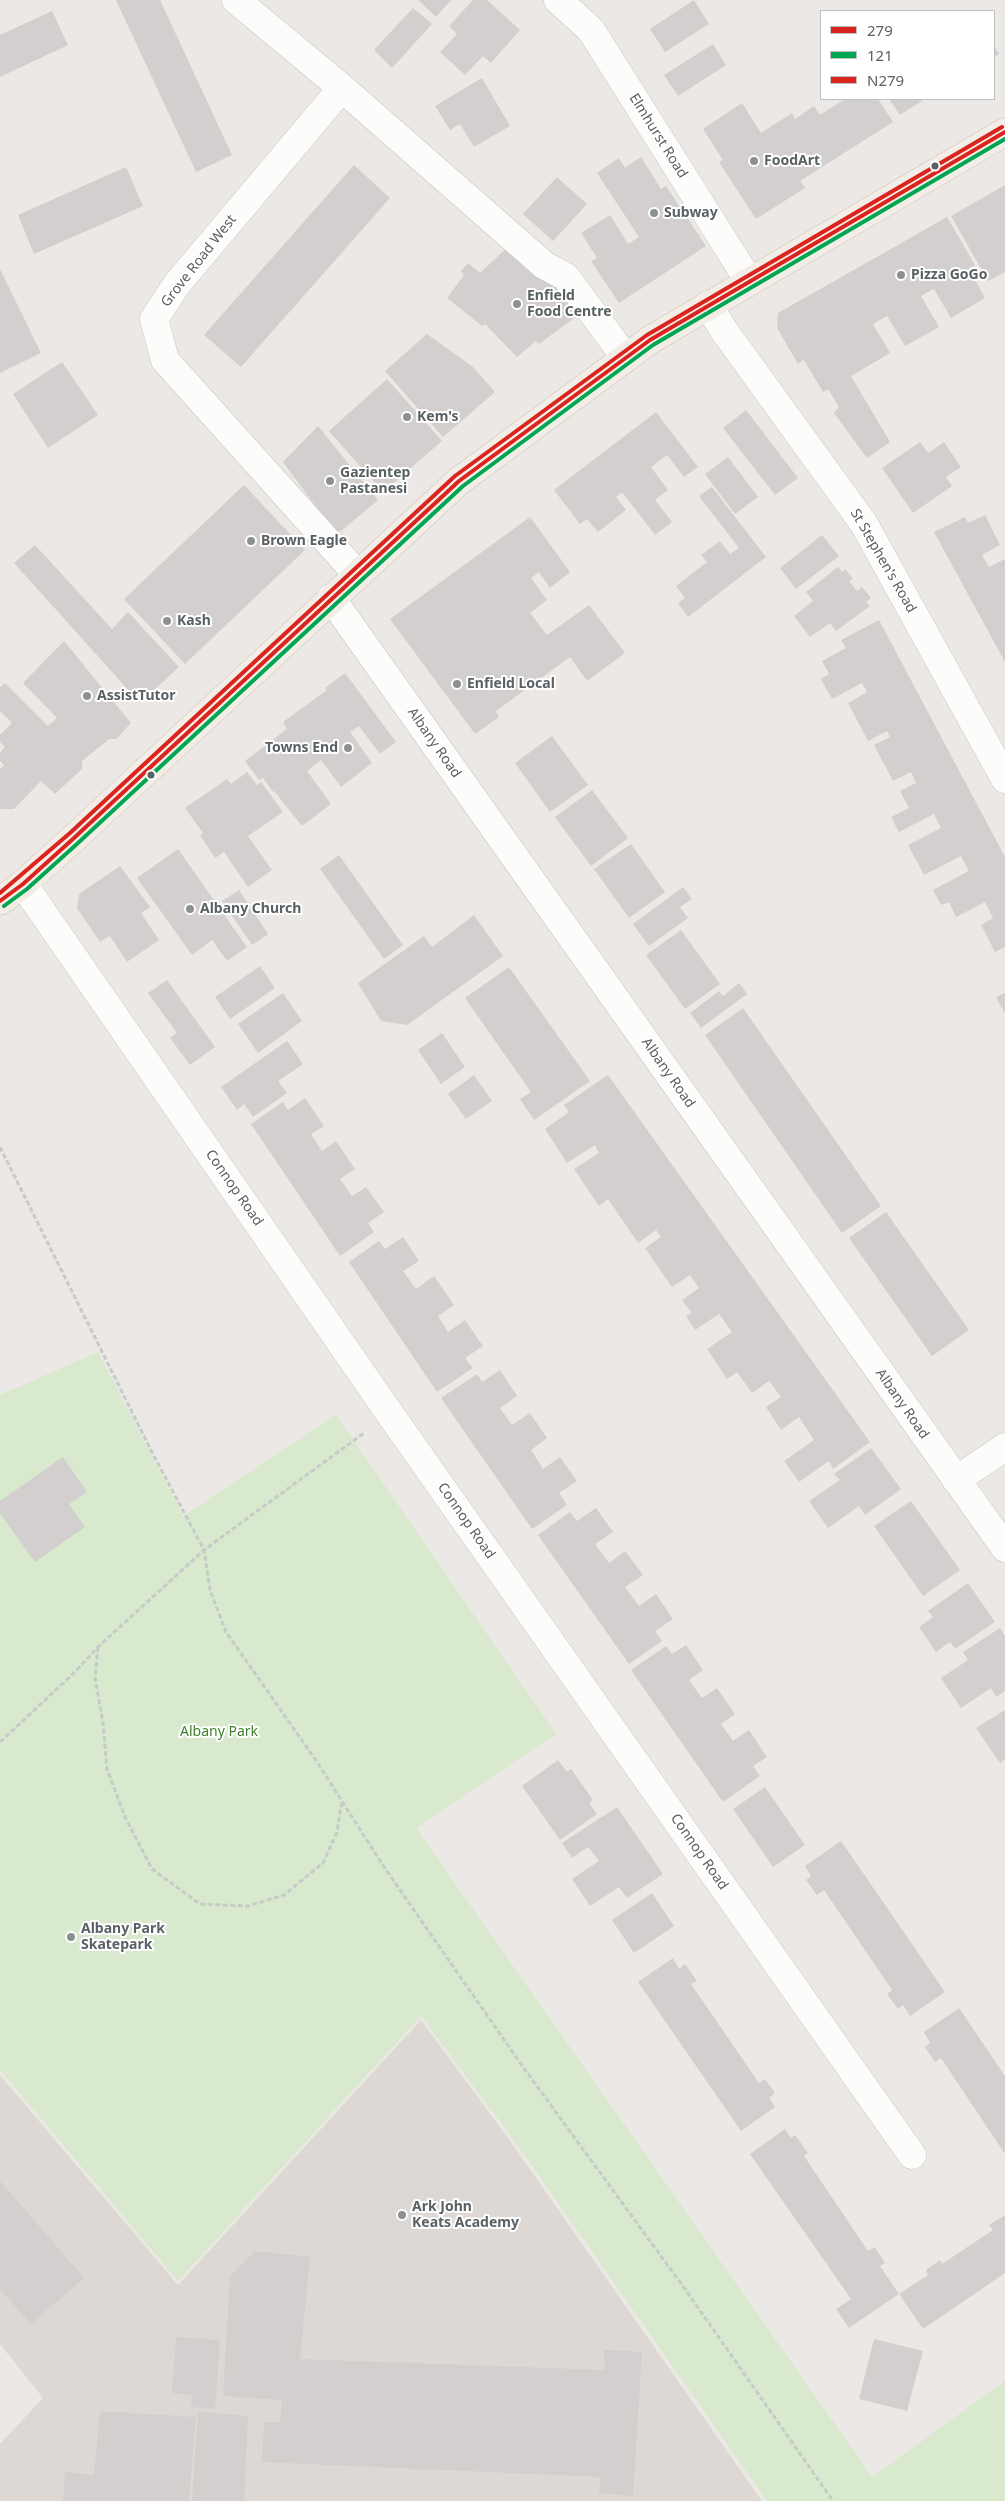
<!DOCTYPE html>
<style>
body{margin:0}
#map{position:relative;width:1005px;height:2501px;overflow:hidden;background:#ece8e5;font-family:"Noto Sans",sans-serif}
canvas{display:block}
.legend{position:absolute;left:820px;top:10px;width:175px;height:90px;box-sizing:border-box;background:#fff;border:1px solid #bdc0c1;margin:0;padding:6px 9px;list-style:none;font-size:15px;color:#5a6164}
.legend li{display:flex;align-items:center;gap:10px;height:25px}
.legend b{width:25px;border:1px solid #bdc0c1}
</style>
<div id="map">
<canvas width="1005" height="2501"></canvas>
<ul class="legend">
<li><b style="height:6px;background:#dc241f"></b>279</li>
<li><b style="height:6px;background:#00a651"></b>121</li>
<li><b style="height:6px;background:#dc241f"></b>N279</li>
</ul>
</div>
<script>
const ctx = document.querySelector('canvas').getContext('2d');
ctx.lineJoin = 'round';
function paint(path, color) { ctx.fillStyle = color; ctx.fill(path, 'evenodd'); }
const poly = rows => new Path2D(rows.map(r => 'M' + r).join(''));
function strokePath(path, color, width, dash) { ctx.strokeStyle = color; ctx.lineWidth = width; ctx.lineCap = dash ? 'butt' : 'round'; ctx.setLineDash(dash || []); ctx.stroke(path); }
function write(font, color, halo, rows, align = 'center') {
  ctx.font = font + ' "Noto Sans",sans-serif'; ctx.lineWidth = 4; ctx.setLineDash([]); ctx.textBaseline = 'middle'; ctx.strokeStyle = halo; ctx.fillStyle = color; for (const [text, x, y, turn = 0] of rows) {
    ctx.save(); ctx.translate(x, y); ctx.rotate((+turn || 0) * Math.PI / 180); ctx.textAlign = isNaN(turn) ? turn : align; if (halo) ctx.strokeText(text, 0, 0); ctx.fillText(text, 0, 0); ctx.restore();
  }
}
paint(poly([
 [421,2020,513,2145,762,2501,0,2501,0,2444,43,2398,0,2344,0,2075,178,2285]
]), '#ded8d4');
paint(poly([
 [98,1352,183,1516,336,1415,556,1734,416,1828,872,2477,1005,2381,1005,2501,767,2501,518,2146,421,2016,178,2281,0,2070,0,1395]
]), '#d8e9ce');
paint(poly([
 [116,0,160,0,232,155,196,172],
 [418,0,451,0,436,17],
 [473,0,487,0,520,30,491,63,483,56,465,75,440,52,457,34,449,26],
 [694,0,709,24,665,52,650,29],
 [413,8,432,24,392,68,374,50],
 [52,11,68,45,0,77,0,35],
 [713,44,726,65,678,96,664,75],
 [994,46,999,54,994,57],
 [482,78,510,126,474,147,460,124,450,130,435,106],
 [845,99,878,99,893,122,800,181,805,188,756,219,719,162,723,160,703,129,742,103,761,133,792,113,795,119,814,106,820,115],
 [889,99,920,99,922,101,900,115],
 [641,157,661,189,666,186,706,246,619,303,591,261,597,258,581,233,610,215,628,244,639,237,597,173,619,158,625,168],
 [354,165,390,198,241,367,204,335],
 [126,167,143,206,34,254,18,215],
 [557,177,587,204,553,241,523,214],
 [1005,185,1005,272,988,281,951,216],
 [947,217,975,265,969,269,985,298,951,318,934,289,928,292,921,296,939,327,905,346,887,316,873,324,890,353,851,376,890,442,867,458,834,413,839,407,828,389,823,392,804,360,798,364,777,328,778,313],
 [511,244,556,279,585,310,539,344,536,341,517,357,485,324,482,326,447,298,464,275,461,271,468,263,480,273],
 [0,269,41,353,0,373],
 [427,334,473,367,495,392,443,437,385,371],
 [62,362,98,415,48,448,13,394],
 [387,379,442,441,383,492,329,431],
 [746,410,798,478,775,495,723,428],
 [656,412,698,467,684,477,667,455,651,467,668,490,655,500,672,522,655,535,622,492,616,497,626,510,598,532,587,519,580,524,554,490],
 [318,426,378,500,341,531,334,531,283,462],
 [920,442,928,453,944,442,961,467,946,477,952,486,913,513,882,468],
 [728,457,758,497,735,514,705,474],
 [244,485,305,550,185,664,124,599],
 [712,487,766,557,688,617,678,603,685,598,676,586,707,562,701,555,720,541,730,554,739,548,699,496],
 [985,515,1000,545,982,555,989,567,1005,559,1005,662,934,532,965,517,968,523],
 [530,517,570,572,550,588,539,572,531,578,547,600,530,613,547,635,589,605,625,653,587,681,570,657,496,711,499,717,475,734,390,619],
 [822,535,839,556,796,589,780,568],
 [35,545,112,629,128,612,179,667,140,703,14,563],
 [838,567,842,572,845,569,853,579,849,581,857,591,862,587,871,598,866,602,870,606,836,631,830,623,810,637,794,616,813,601,806,592],
 [879,620,1005,857,1005,947,995,952,981,925,993,918,985,902,956,917,949,902,941,905,933,890,969,871,961,856,924,875,908,845,941,828,934,814,899,832,891,817,909,808,900,791,916,783,911,772,893,781,874,745,890,737,887,731,868,741,848,703,867,692,862,683,832,699,821,679,829,674,822,661,846,648,841,640],
 [64,641,131,723,116,739,109,739,82,761,82,769,55,794,41,781,14,809,0,809,0,769,4,765,0,761,0,753,5,747,0,742,0,735,12,723,0,711,0,687,5,683,48,726,57,718,23,683],
 [345,673,396,742,380,754,359,726,350,732,372,763,341,787,321,760,307,771,331,804,302,826,274,791,273,792,263,778,259,780,245,761,287,729,283,722,327,690,325,688],
 [552,736,588,785,550,812,515,763],
 [247,772,257,785,261,782,283,812,248,836,272,870,248,887,224,852,215,858,200,835,203,833,185,808,227,779,231,784],
 [592,790,628,838,591,866,555,817],
 [631,844,665,892,629,918,594,869],
 [178,849,247,947,227,961,212,940,192,955,137,878],
 [339,855,403,945,384,959,320,869],
 [120,866,150,907,141,913,159,940,127,962,110,936,100,942,77,908,79,894],
 [683,887,692,899,680,907,688,918,649,946,633,924],
 [239,890,268,934,252,945,222,901],
 [474,915,503,956,407,1025,381,1021,358,983,424,936,432,947],
 [681,930,720,984,685,1009,646,955],
 [260,966,275,988,230,1019,215,997],
 [509,967,590,1081,534,1120,520,1099,531,1092,465,998],
 [167,980,215,1047,190,1065,170,1038,177,1033,148,993],
 [739,983,747,994,701,1028,690,1013,719,991,723,996],
 [283,993,302,1021,258,1053,238,1024],
 [1005,993,1005,1014,996,997],
 [743,1008,881,1206,842,1233,705,1035],
 [442,1033,465,1067,441,1084,418,1050],
 [287,1041,303,1064,278,1081,287,1093,253,1117,244,1104,237,1110,221,1087],
 [474,1075,492,1101,466,1119,448,1094],
 [608,1075,870,1442,833,1469,829,1461,799,1482,784,1461,814,1440,799,1417,781,1430,766,1407,781,1397,769,1381,752,1393,737,1372,727,1379,707,1349,732,1332,719,1314,695,1330,686,1316,692,1313,682,1300,699,1288,690,1275,672,1287,645,1248,661,1237,656,1230,638,1243,608,1199,599,1206,574,1169,599,1153,595,1145,567,1163,545,1129,569,1112,564,1105],
 [305,1098,324,1126,311,1134,322,1151,336,1141,355,1169,340,1179,352,1196,366,1187,384,1212,368,1223,374,1232,340,1256,251,1124,283,1102,288,1110],
 [886,1212,969,1330,932,1356,849,1238],
 [403,1237,419,1261,403,1271,416,1289,434,1276,454,1305,438,1316,448,1332,465,1320,483,1346,465,1358,473,1368,437,1392,349,1262,379,1241,385,1249],
 [500,1370,517,1396,500,1408,512,1425,530,1413,547,1438,531,1450,543,1469,560,1457,577,1481,559,1493,567,1505,532,1529,441,1398,477,1374,482,1382],
 [871,1448,901,1489,865,1515,859,1506,828,1528,809,1501,840,1480,834,1474],
 [63,1457,87,1492,69,1504,85,1527,35,1562,0,1513,0,1501],
 [911,1501,960,1570,923,1596,874,1526],
 [596,1508,613,1532,595,1544,609,1563,625,1551,643,1575,625,1587,639,1606,656,1594,673,1619,655,1631,662,1641,629,1664,538,1535,570,1512,577,1521],
 [968,1583,995,1622,955,1649,950,1642,936,1652,919,1627,933,1617,928,1611],
 [1000,1628,1005,1636,1005,1691,996,1697,991,1688,961,1708,941,1678,968,1660,963,1652],
 [686,1645,703,1670,689,1680,702,1698,717,1688,735,1714,721,1724,733,1741,749,1730,767,1757,753,1766,760,1776,723,1802,631,1670,666,1646,672,1654],
 [1005,1710,1005,1759,1000,1763,976,1728],
 [558,1760,567,1772,571,1769,593,1800,589,1803,597,1814,560,1840,522,1786],
 [765,1787,805,1845,773,1867,733,1809],
 [617,1807,663,1874,627,1898,619,1887,590,1906,572,1879,599,1861,588,1847,572,1858,562,1843],
 [841,1841,945,1992,910,2016,903,2005,898,2009,887,1994,892,1990,824,1890,817,1895,806,1880,811,1876,805,1866],
 [652,1893,674,1926,634,1953,612,1920],
 [673,1958,679,1969,685,1964,697,1981,691,1984,759,2083,765,2079,775,2093,769,2098,775,2107,741,2131,638,1982],
 [959,2008,1005,2076,1005,2154,941,2058,935,2062,925,2047,930,2043,924,2032],
 [785,2129,791,2138,795,2135,808,2153,804,2156,868,2251,875,2247,885,2263,880,2266,899,2294,849,2328,836,2309,851,2299,750,2154],
 [0,2181,84,2278,31,2324,0,2289],
 [1005,2215,1005,2273,923,2329,899,2294,928,2275,926,2270,940,2260,942,2264,993,2230,989,2225],
 [255,2251,310,2257,300,2359,605,2370,604,2350,642,2352,633,2496,599,2493,601,2477,262,2462,264,2422,280,2422,282,2400,223,2396,230,2276],
 [176,2337,220,2340,215,2409,191,2407,192,2395,172,2393],
 [874,2339,923,2351,907,2411,859,2399],
 [100,2411,196,2417,189,2501,63,2501,65,2472,94,2475],
 [198,2412,248,2416,244,2501,192,2501]
]), '#d2cfce');
const minor = poly([
 [236,0,342,88,544,265,566,277,625,357],
 [558,0,591,30,749,281],
 [342,88,177,284,154,319,165,360,357,574],
 [708,305,725,332,864,524,1005,779],
 [331,598,1005,1548],
 [23,884,390,1414,912,2155],
 [956,1480,1005,1447]
]);
const major = poly([
 [0,901,23,884,74,838,459,481,650,340,1005,132]
]);
strokePath(minor, '#c6c6c5', 29);
strokePath(major, '#d6c2b0', 29);
strokePath(poly([
 [0,1147,154,1456,204,1550,210,1590,226,1632,317,1762,384,1867,523,2067,685,2289,833,2501],
 [98,1647,95,1678,103,1723,107,1769,125,1817,152,1869,200,1904,248,1906,284,1895,323,1863,337,1832,342,1800],
 [0,1742,75,1672,98,1647,204,1550,364,1433]
]), '#c5ccc7', 3, [5, 2.5]);
strokePath(minor, '#fcfcfb', 28);
strokePath(major, '#f2ede7', 28);
strokePath(poly([
 [0,901,23,884,74,838,459,481,650,340,1005,132]
]), '#dc241f', 4);
strokePath(poly([
 [4,906,27,889,78,843,463,486,653,345,1005,139]
]), '#00a651', 4);
strokePath(poly([
 [0,893,70,833,455,476,647,335,1002,127]
]), '#dc241f', 4);
for (const [x, y, r, color] of [
 [754,161,5,"#8d9091"],
 [935,166,4.5,"#5a6164"],
 [654,213,5,"#8d9091"],
 [901,275,5,"#8d9091"],
 [517,304,5,"#8d9091"],
 [407,417,5,"#8d9091"],
 [330,481,5,"#8d9091"],
 [251,541,5,"#8d9091"],
 [167,621,5,"#8d9091"],
 [457,684,5,"#8d9091"],
 [87,696,5,"#8d9091"],
 [348,748,5,"#8d9091"],
 [151,775,4.5,"#5a6164"],
 [190,909,5,"#8d9091"],
 [71,1937,5,"#8d9091"],
 [402,2215,5,"#8d9091"]
]) { const dot = new Path2D(); dot.arc(x, y, r, 0, 2 * Math.PI); ctx.fillStyle = color; ctx.fill(dot); strokePath(dot, '#fff', 2); }
write('14px', '#5a6164', '#fff', [
 ["Elmhurst Road",658,136,58],
 ["Grove Road West",199,261,-52],
 ["St Stephen's Road",883,561,60],
 ["Albany Road",434,743,55],
 ["Albany Road",668,1073,55],
 ["Connop Road",234,1188,55],
 ["Albany Road",902,1404,55],
 ["Connop Road",466,1521,55],
 ["Connop Road",699,1852,55]
]);
write('bold 14px', '#5a6164', '#fff', [
 ["FoodArt",764,161],
 ["Subway",664,213],
 ["Pizza GoGo",911,275],
 ["Enfield",527,296],
 ["Food Centre",527,312],
 ["Kem's",417,417],
 ["Gazientep",340,473],
 ["Pastanesi",340,489],
 ["Brown Eagle",261,541],
 ["Kash",177,621],
 ["Enfield Local",467,684],
 ["AssistTutor",97,696],
 ["Towns End",338,748,"right"],
 ["Albany Church",200,909],
 ["Albany Park",81,1929],
 ["Skatepark",81,1945],
 ["Ark John",412,2207],
 ["Keats Academy",412,2223]
], 'left');
write('14px', '#3f822b', '#fff', [
 ["Albany Park",219,1732]
]);
</script>
